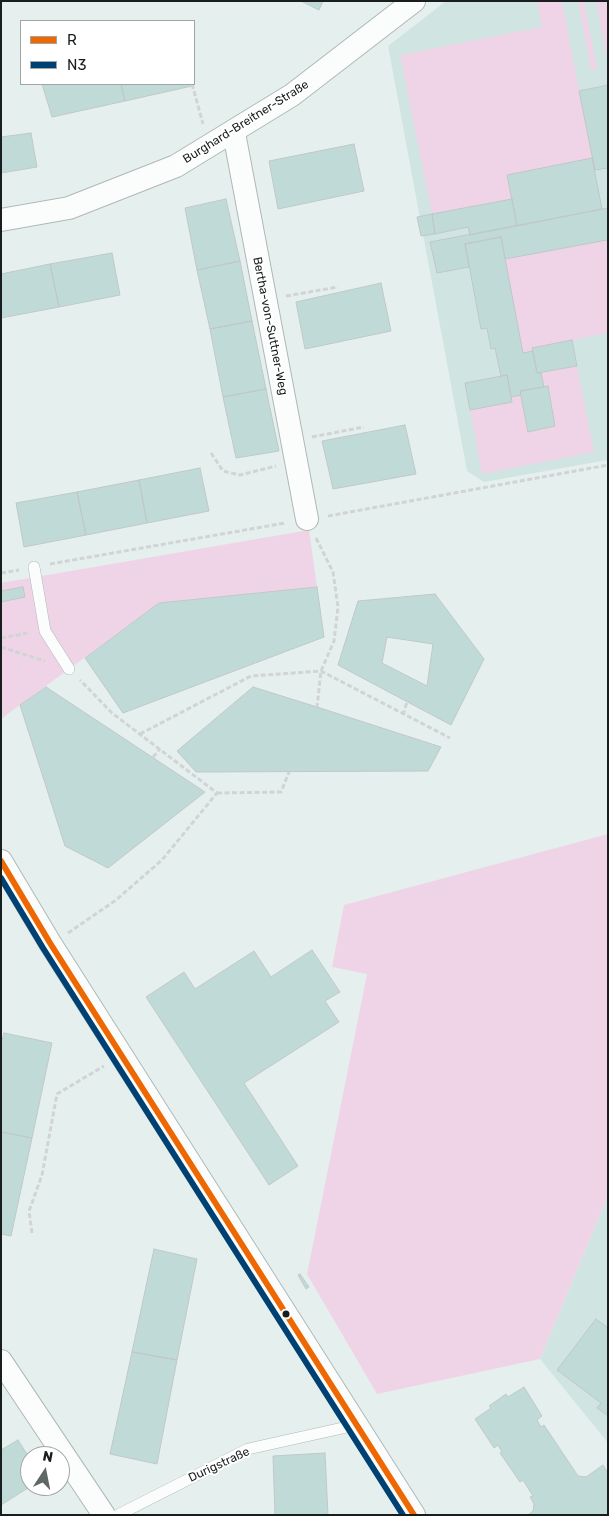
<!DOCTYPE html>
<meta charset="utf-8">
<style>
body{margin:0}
#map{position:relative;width:609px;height:1516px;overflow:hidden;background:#e5f0ee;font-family:Rubik,sans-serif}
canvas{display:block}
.frame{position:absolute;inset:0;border:2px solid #171e1d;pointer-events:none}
.legend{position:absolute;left:20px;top:20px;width:175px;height:65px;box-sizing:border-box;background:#fff;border:1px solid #a2a5a5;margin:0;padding:6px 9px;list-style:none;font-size:15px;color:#171e1d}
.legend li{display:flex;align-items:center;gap:10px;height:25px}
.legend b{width:25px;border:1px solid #a2a5a5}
.north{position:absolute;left:20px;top:1446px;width:50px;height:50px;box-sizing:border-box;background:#fff;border:1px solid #a2a5a5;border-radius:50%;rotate:11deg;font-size:14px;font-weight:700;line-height:20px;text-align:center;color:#171e1d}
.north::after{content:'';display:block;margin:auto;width:18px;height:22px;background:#5f6866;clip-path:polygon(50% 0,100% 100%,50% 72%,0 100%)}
</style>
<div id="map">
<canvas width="609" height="1516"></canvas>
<div class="frame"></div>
<ul class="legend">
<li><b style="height:6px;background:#ee6700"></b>R</li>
<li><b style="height:6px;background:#004173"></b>N3</li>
</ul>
<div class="north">N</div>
</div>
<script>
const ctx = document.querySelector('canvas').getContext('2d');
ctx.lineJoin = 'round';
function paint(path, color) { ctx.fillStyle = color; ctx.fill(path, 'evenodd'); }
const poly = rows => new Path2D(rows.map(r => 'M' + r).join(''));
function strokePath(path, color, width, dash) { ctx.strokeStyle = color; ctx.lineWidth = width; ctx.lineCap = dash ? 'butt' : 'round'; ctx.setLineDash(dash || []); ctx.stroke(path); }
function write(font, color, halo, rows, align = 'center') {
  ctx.font = font + ' Rubik,sans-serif'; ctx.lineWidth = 4; ctx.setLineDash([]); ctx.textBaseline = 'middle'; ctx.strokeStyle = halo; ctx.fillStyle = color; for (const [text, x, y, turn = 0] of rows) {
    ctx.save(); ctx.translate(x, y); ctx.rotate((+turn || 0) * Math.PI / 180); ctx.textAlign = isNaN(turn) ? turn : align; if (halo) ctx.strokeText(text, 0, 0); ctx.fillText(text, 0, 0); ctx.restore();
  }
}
paint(poly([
 [446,1,608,1,608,460,484,482,467,471,388,46],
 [608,1195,608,1443,540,1359]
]), '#d0e5e2');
paint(poly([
 [537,1,562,1,592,158,507,175,512,199,432,214,400,55,542,27],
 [578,1,584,1,597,69,591,70],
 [596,1,608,1,608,65],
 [607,240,608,333,532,348,533,351,523,353,505,259],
 [577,366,594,452,482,474,470,410,512,402,511,397,521,395,528,431,555,426,548,386,544,387,541,373],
 [309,530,317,587,159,603,1,719,1,583],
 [608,834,608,1195,540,1359,377,1394,307,1274,367,974,332,967,344,905]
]), '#efd4e7');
const building = poly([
 [301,1,323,1,319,10,301,1],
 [42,84,121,84,125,101,52,117,42,84],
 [121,84,191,84,192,86,125,101,121,84],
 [608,85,608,168,595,170,579,91,608,85],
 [31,133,37,167,1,173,1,137,31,133],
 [354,144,364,191,278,209,269,161,354,144],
 [592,158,602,209,517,226,507,175,592,158],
 [226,199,240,261,197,270,185,208,226,199],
 [512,199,517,226,470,235,468,227,435,234,432,214,512,199],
 [608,208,608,245,607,240,505,259,501,237,465,244,469,267,437,273,430,242,608,208],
 [432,214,435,234,421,236,417,217,432,214],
 [501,237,523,353,533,351,537,373,541,373,544,387,520,391,521,395,511,397,507,375,501,376,495,348,491,349,487,328,481,329,465,244,501,237],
 [112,253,120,295,59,307,50,264,112,253],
 [240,261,252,321,210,329,197,270,240,261],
 [50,264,59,307,1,318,1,274,50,264],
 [381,283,391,331,305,349,296,302,381,283],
 [252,321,266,389,223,397,210,329,252,321],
 [572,340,577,366,537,373,532,348,572,340],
 [507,375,512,402,470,410,465,383,507,375],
 [548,386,555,426,528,432,520,391,548,386],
 [266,389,279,451,236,458,223,397,266,389],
 [405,425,416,474,333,489,322,441,405,425],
 [200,468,209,511,147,523,139,480,200,468],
 [139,480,147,523,86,535,77,492,139,480],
 [77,492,86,535,24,547,16,503,77,492],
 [23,587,25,597,1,602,1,591,23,587],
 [317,587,324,637,123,713,85,658,159,603,317,587],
 [435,594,484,659,451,725,338,665,358,601,435,594],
 [387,637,433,644,427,686,382,663,387,637],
 [46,687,205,792,108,868,65,846,20,705,46,687],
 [253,687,317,707,441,747,428,771,196,772,177,751,253,687],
 [312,950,340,992,325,1001,339,1022,244,1083,298,1166,269,1185,146,997,184,972,195,989,254,951,271,977,312,950],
 [4,1033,52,1043,32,1138,1,1132,1,1044,4,1033],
 [1,1132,32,1138,11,1236,1,1234,1,1132],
 [154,1249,197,1259,177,1360,132,1352,154,1249],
 [300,1274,309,1287,306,1289,298,1275,300,1274],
 [596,1319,608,1328,608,1416,597,1408,601,1403,557,1370,596,1319],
 [132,1352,177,1360,157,1464,110,1454,132,1352],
 [524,1387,542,1416,537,1420,541,1427,544,1425,578,1476,586,1477,603,1465,608,1473,608,1515,528,1515,533,1511,534,1504,530,1497,533,1496,523,1480,520,1482,500,1453,502,1452,498,1445,494,1448,475,1419,491,1408,489,1406,506,1394,508,1397,524,1387],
 [18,1440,30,1459,31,1486,1,1505,1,1450,18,1440],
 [325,1453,328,1515,275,1515,273,1456,325,1453]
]);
paint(building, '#c0dbd7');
strokePath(building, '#c0c8c7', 1);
const lane = poly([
 [34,567,45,631,69,669],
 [118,1515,248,1449,356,1425]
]);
const street = poly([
 [234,133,307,519],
 [1,220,69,208,176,166,292,95,414,1],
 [1,861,50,943,414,1515],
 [1,1361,104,1515]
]);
strokePath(lane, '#b0b8b6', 12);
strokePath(street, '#b0b8b6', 24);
strokePath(poly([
 [192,84,203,124],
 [286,296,338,287],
 [312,437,364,427],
 [211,453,223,471,240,475,276,466],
 [328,516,608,465],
 [316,538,333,572,338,607,334,641,321,671,317,707],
 [50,564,285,523],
 [1,573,19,570],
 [1,638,27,633],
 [1,647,45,661],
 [403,715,407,702],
 [140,734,251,676,321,671,450,738],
 [153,757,160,749],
 [217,793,281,792,289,772],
 [68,933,116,900,162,860,217,793,112,713,80,680],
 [32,1233,29,1211,42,1175,57,1094,104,1066]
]), '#d1d4d4', 3, [5, 2.5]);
strokePath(lane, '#fbfdfc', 11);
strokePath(street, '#fbfdfc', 22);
strokePath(poly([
 [1,861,50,943,414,1515]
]), '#ee6700', 6);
strokePath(poly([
 [1,878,43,948,403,1515]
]), '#004173', 6);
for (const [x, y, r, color] of [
 [286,1314,4.5,"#171e1d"]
]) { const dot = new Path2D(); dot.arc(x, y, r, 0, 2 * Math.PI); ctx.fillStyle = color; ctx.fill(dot); strokePath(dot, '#fff', 2); }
write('12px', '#171e1d', '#fff', [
 ["Burghard-Breitner-Straße",246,122,-32],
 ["Bertha-von-Suttner-Weg",270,326,79],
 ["Durigstraße",219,1465,-25]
]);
</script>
